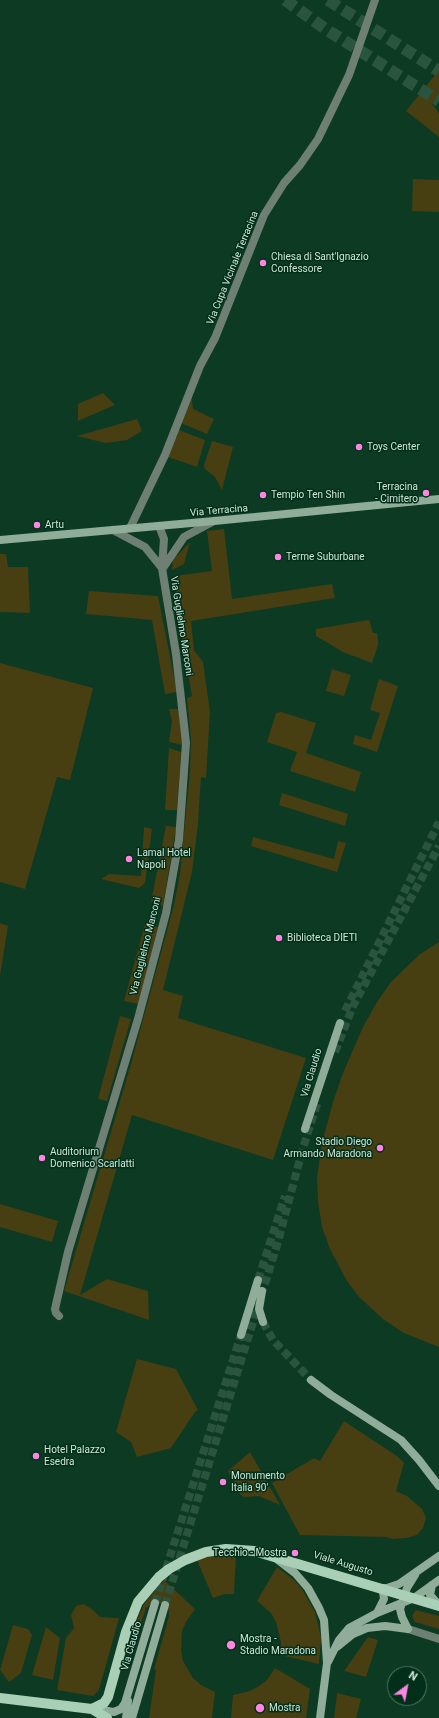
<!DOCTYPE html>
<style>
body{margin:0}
#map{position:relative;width:439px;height:1718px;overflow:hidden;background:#0d3a23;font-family:Roboto,sans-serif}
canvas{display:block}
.north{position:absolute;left:387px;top:1666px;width:40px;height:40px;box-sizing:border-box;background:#012f19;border:1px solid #537865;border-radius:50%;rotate:32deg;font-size:11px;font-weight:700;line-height:16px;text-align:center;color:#cfe6d7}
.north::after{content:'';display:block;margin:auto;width:14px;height:18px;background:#fd86e2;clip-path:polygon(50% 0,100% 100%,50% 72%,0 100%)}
</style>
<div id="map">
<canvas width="439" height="1718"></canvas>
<div class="north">N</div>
</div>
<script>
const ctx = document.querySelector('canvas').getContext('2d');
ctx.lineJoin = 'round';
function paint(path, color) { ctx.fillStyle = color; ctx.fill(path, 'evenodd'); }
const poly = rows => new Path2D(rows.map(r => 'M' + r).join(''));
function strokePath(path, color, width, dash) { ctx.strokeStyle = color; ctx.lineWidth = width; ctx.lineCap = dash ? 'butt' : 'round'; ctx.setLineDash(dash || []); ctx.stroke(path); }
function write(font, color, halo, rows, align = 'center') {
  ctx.font = font + ' Roboto,sans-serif'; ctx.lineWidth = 3; ctx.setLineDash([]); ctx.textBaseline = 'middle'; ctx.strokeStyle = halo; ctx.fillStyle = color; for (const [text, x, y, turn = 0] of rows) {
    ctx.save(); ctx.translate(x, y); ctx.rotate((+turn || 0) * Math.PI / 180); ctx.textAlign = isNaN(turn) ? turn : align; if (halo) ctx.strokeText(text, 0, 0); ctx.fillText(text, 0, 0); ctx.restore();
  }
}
paint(poly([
 [439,70,439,98,436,100,432,104,439,113,439,137,406,111],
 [413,179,439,180,439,212,412,211],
 [103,393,115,405,78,421,78,404],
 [191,396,193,409,214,419,207,434,181,423],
 [137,419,142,431,127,440,106,443,77,436],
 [179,430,205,440,197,467,168,457],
 [212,441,233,447,222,490,215,477,205,469,204,465],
 [224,529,232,599,332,584,335,598,191,621,194,650,203,662,210,712,206,778,201,777,198,824,192,872,163,990,183,996,178,1018,306,1058,273,1160,132,1115,80,1295,107,1279,148,1291,149,1320,64,1291,131,1064,174,905,180,874,190,772,191,738,187,698,192,696,181,633,174,576,212,571,207,531],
 [190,542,184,564,172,570,173,560],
 [0,554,6,554,8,567,28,567,30,613,0,612],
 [89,591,158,596,177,692,165,694,152,620,86,614],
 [369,620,373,633,377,633,378,639,378,645,372,663,343,652,316,636,316,629],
 [0,663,93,688,70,780,57,777,25,889,0,882],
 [332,669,351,675,344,696,326,691],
 [379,679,398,686,377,752,353,744,355,735,371,740,380,713,370,710],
 [169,709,178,709,183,745,169,742,172,721],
 [281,712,316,723,306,753,361,772,355,792,290,771,297,752,267,742,276,713],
 [169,748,181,752,177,810,165,810],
 [282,793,348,814,345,826,279,805],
 [166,826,176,827,163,906,151,902],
 [144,827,152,829,145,883,139,888,101,879,109,874,141,876],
 [253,837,334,859,338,841,346,843,337,872,251,846],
 [0,923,8,926,0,976],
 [145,924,158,927,138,1004,124,1001],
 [439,942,439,1347,404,1333,383,1319,359,1297,347,1281,330,1249,322,1227,318,1202,317,1178,322,1143,333,1102,343,1073,363,1027,377,1002,391,982,420,954],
 [120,1016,131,1019,107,1101,98,1099],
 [0,1204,58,1221,52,1242,0,1227],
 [137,1359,176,1369,198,1410,195,1412,171,1448,137,1457,131,1442,116,1432],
 [344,1421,397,1456,404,1463,396,1491,407,1496,422,1509,426,1518,423,1528,417,1535,407,1538,393,1539,386,1537,300,1535,272,1483,314,1458,320,1461],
 [250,1452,280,1505,259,1496,244,1497,240,1494,228,1471],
 [219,1554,236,1554,234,1594,225,1594,213,1598,197,1560],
 [277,1567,293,1579,302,1589,315,1612,321,1638,319,1664,280,1655,281,1642,276,1622,271,1613,257,1601],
 [164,1580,195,1609,186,1622,182,1631,181,1651,183,1661,193,1678,201,1685,215,1692,212,1718,149,1718,156,1670,154,1669,169,1616,169,1611,166,1605,153,1602,146,1608,127,1666,126,1665,137,1620,144,1604],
 [84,1604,93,1610,100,1617,119,1618,99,1690,93,1696,57,1690,66,1638,74,1628,71,1615,76,1606],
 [416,1610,439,1616,439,1629,415,1622,412,1616],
 [13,1625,28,1629,32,1635,21,1673,9,1682,0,1670],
 [46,1627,60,1638,53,1680,32,1675],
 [368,1637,378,1640,366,1677,344,1671],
 [275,1668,310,1689,306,1718,231,1718,233,1695,250,1691,259,1686,267,1680],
 [337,1693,361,1699,356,1718,334,1718]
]), '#473e12');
strokePath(poly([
 [345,1011,439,822],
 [335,1052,353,1006,439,846],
 [258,1280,285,1196],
 [263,1322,273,1340,311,1380],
 [155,1603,241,1335],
 [165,1605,278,1242,302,1151,318,1101]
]), '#2a543e', 8, [8, 4]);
strokePath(poly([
 [285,0,324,28,439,101],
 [328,0,439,71]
]), '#2a543e', 12, [12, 6]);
strokePath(poly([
 [130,528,165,455,200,366,215,338,264,215,284,183,300,165,318,139,349,75,375,0],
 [113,530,145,547,162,568],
 [163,568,184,537,214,521],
 [59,1316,56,1313,55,1309,68,1252,138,1019,166,913,179,840,186,743,176,654,162,568,164,539,159,526],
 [408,1629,439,1639]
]), '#6e8074', 8);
strokePath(poly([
 [0,540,214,521,439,499],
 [305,1129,340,1023],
 [262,1291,259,1309,263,1322],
 [241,1335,258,1280],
 [311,1380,331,1395,401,1440,419,1460,439,1486],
 [278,1560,295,1573,308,1588,319,1608,324,1620,327,1663,320,1718],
 [432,1585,430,1595,439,1605],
 [382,1588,387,1588,399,1584,439,1556],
 [377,1613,384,1599,383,1592,380,1588],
 [408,1629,402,1617,400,1609,407,1588,415,1575],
 [337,1647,353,1634,367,1628,385,1626,408,1629],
 [328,1662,339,1640,349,1628,377,1613,414,1598,439,1580],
 [95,1709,114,1712,121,1709,125,1703,155,1603],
 [126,1718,128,1701],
 [132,1718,165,1605]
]), '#8fad99', 8);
strokePath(poly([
 [0,1698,92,1709,107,1718],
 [92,1709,104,1703,108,1697,126,1632,138,1602,159,1577,169,1569,185,1560,206,1552,226,1549,254,1551,439,1606]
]), '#a9d0b7', 10);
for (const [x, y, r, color] of [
 [263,263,4,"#fd86e2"],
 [359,447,4,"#fd86e2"],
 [426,493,4,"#fd86e2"],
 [263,495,4,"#fd86e2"],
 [37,525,4,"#fd86e2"],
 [278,557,4,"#fd86e2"],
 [129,859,4,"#fd86e2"],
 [279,938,4,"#fd86e2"],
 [380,1148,4,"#fd86e2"],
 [42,1158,4,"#fd86e2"],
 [36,1456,4,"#fd86e2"],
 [223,1482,4,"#fd86e2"],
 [295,1553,4,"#fd86e2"],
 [231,1645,5,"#fd86e2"],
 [260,1708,5,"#fd86e2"]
]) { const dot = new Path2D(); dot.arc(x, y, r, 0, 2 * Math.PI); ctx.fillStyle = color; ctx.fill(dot); strokePath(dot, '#012f19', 1.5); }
write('10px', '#cfe6d7', '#012f19', [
 ["Chiesa di Sant'Ignazio",271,257],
 ["Confessore",271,269],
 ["Toys Center",367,447],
 ["Terracina",418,487,"right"],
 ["- Cimitero",418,499,"right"],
 ["Tempio Ten Shin",271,495],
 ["Artu",45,525],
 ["Terme Suburbane",286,557],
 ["Lamal Hotel",137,853],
 ["Napoli",137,865],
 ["Biblioteca DIETI",287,938],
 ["Stadio Diego",372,1142,"right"],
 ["Armando Maradona",372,1154,"right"],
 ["Auditorium",50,1152],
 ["Domenico Scarlatti",50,1164],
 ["Hotel Palazzo",44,1450],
 ["Esedra",44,1462],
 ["Monumento",231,1476],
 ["Italia 90'",231,1488],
 ["Tecchio - Mostra",287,1553,"right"],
 ["Mostra -",240,1639],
 ["Stadio Maradona",240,1651],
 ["Mostra",269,1708]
], 'left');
write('10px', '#cfe6d7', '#012f19', [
 ["Via Cupa Vicinale Terracina",233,268,-68],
 ["Via Terracina",219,511,-5],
 ["Via Guglielmo Marconi",181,626,81],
 ["Via Guglielmo Marconi",146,946,-76],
 ["Via Claudio",312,1073,-73],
 ["Viale Augusto",343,1564,17],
 ["Via Claudio",132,1646,-74]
]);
</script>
